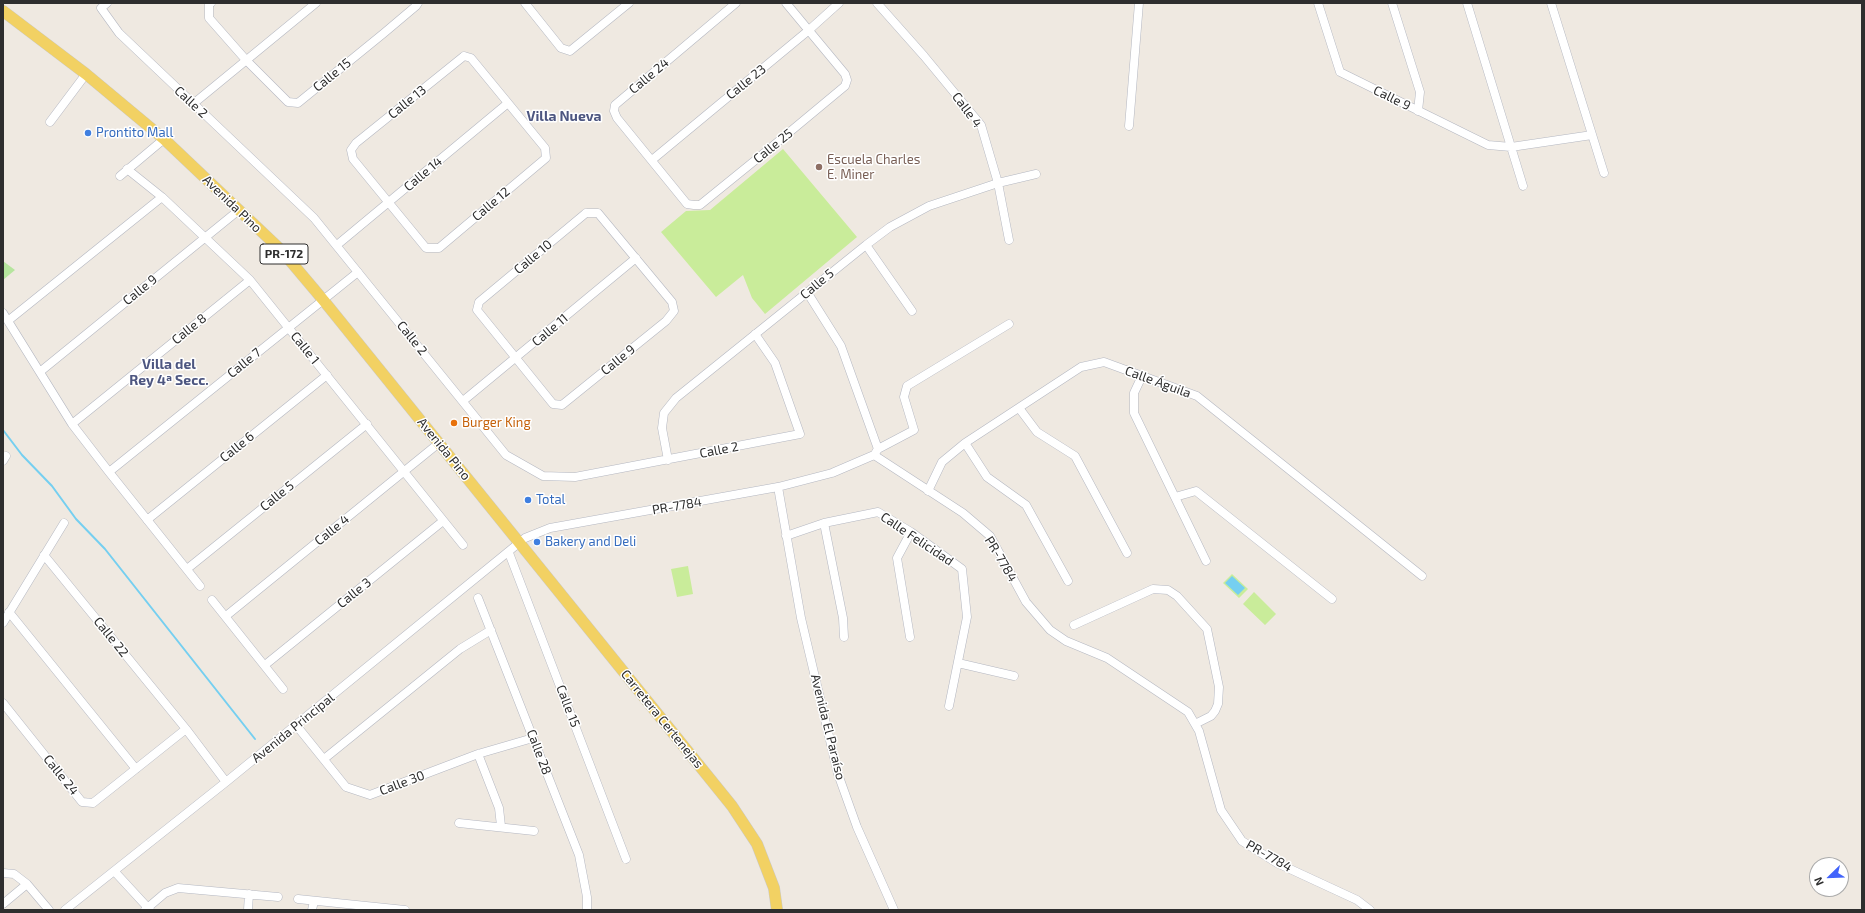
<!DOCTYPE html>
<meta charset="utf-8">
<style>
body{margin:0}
#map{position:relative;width:1865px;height:913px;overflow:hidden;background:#efe9e1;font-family:"Exo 2",sans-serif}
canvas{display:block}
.frame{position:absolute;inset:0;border:4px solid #2e2e2e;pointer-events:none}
.north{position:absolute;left:1809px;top:857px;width:40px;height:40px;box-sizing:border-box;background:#fff;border:1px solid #ababab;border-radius:50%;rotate:247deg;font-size:11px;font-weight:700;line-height:16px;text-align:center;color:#2e2e2e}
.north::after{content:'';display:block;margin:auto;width:14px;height:18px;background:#4264fb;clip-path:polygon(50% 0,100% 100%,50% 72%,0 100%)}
</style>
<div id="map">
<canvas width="1865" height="913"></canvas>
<div class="frame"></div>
<div class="north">N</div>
</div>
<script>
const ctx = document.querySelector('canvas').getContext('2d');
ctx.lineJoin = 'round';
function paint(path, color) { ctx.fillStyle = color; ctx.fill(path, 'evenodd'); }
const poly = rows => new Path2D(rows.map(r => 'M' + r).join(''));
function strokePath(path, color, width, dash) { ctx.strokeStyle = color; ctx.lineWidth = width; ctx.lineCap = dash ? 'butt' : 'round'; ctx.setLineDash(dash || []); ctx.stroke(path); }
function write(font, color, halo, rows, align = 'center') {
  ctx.font = font + ' "Exo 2",sans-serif'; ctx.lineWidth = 3; ctx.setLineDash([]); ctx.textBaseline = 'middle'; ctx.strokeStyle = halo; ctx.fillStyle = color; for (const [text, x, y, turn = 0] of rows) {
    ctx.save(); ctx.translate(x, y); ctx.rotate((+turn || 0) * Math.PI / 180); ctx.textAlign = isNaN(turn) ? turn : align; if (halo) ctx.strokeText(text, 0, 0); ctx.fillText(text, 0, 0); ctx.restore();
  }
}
paint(poly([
 [3,261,15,270,3,280]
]), '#b6e59e');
paint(poly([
 [783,149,857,237,765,314,752,298,743,275,716,297,661,232,686,211,710,210],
 [688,566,693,594,677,597,671,569],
 [1232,574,1248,589,1239,598,1223,583],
 [1254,592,1276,614,1265,625,1243,604]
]), '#c9ec9a');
paint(poly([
 [1232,576,1245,588,1238,595,1225,583]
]), '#75cff0');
strokePath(poly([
 [3,430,22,455,52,486,76,519,105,549,255,739]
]), '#75cff0', 2);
const minor = poly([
 [107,3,101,8,119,33,314,218,506,455,543,476,575,477,800,434,775,363,755,334],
 [211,3,209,4,209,18,246,60,288,102,298,103,384,33,416,6,418,3],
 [525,3,561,48,570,51,629,3],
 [736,3,615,105,614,111,617,118,687,204,694,205,700,205,774,145,845,86,847,80,845,74,786,3],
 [877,3,924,56,981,125,998,183,1009,240],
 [1318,3,1340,72,1488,145,1511,147,1592,135],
 [1392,3,1420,92,1418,111],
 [1467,3,1523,186],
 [1551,3,1604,173],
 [464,56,471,58,545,148,546,158,439,248,426,248,353,159,351,150,356,143,464,56],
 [193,104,316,3],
 [50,122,86,74],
 [1129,126,1139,3],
 [652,160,809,30,839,3],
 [127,169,162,197,250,280,463,545],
 [120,176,164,139],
 [586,213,598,213,672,302,674,311,666,321,562,405,553,404,477,310,479,302,586,213],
 [337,245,508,103],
 [866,245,912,311],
 [807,292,841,346,878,449,876,452],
 [3,313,72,424,109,472,200,586],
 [9,320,162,197],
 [41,371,239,210],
 [1142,376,1134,393,1134,413,1206,561],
 [463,401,636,258],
 [1019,408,1037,432,1075,456,1127,553],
 [72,424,250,280],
 [965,443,987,477,1026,505,1068,581],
 [878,449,914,430,904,397,907,386,1009,324],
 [668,460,662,428,664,413,676,398,866,245,890,227,929,206,998,183,1036,174],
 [3,461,6,456],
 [109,472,358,272],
 [778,487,801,618,838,774,857,827,894,910],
 [928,491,942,462,965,443,1081,367,1104,362,1197,396,1422,576],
 [1175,497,1196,491,1332,599],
 [147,520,327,375],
 [824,523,843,618,844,637],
 [786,536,824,523,878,512,911,532,962,569,967,617,949,706],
 [509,553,626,859],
 [44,555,186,729,226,782],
 [187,569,367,424],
 [478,598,579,855,587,897,587,910],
 [212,600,283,689],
 [9,612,136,769],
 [226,616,439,443],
 [3,623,64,523],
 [1074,625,1153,589,1168,590,1177,596,1207,629,1219,687,1218,704,1215,711,1211,716,1195,724],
 [910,637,897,558,911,532],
 [958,663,1014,676],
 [265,665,443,521],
 [3,703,82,802,93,803,186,729],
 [296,725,346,787,370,795,478,754,533,738],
 [478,754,499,808,501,826],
 [324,759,460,649,491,630],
 [459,823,534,831],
 [115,872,150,910],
 [3,873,14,874,27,884,49,910],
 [298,899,405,910],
 [3,904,27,884],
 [65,910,226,782,525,538,550,528,778,487,832,473,874,455,963,513,990,536,1026,602,1050,630,1066,641,1107,658,1188,712,1199,731,1221,810,1242,841,1277,863,1357,900,1370,910],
 [145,910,165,893,178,888,278,897],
 [248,910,249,894],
 [312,910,314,901]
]);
const major = poly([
 [3,11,86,74,164,139,281,250,324,301,732,806,757,844,774,888,777,910]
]);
strokePath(minor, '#b4b7c1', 9);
strokePath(major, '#c9c9c9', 12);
strokePath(minor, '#fff', 8);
strokePath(major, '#f2d163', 11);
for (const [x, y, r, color] of [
 [88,133,4,"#3f7fe0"],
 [819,167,4,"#8d6e63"],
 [454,423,4,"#e8710a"],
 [528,500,4,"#3f7fe0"],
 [537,542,4,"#3f7fe0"]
]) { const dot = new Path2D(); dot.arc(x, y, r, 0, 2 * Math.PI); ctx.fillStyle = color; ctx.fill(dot); strokePath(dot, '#fff', 1.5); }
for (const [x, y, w] of [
 [284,254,48]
]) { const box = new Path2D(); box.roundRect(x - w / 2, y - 10, w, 20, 3); ctx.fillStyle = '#fff'; ctx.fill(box); strokePath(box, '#2e2e2e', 1); }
write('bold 12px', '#2e2e2e', null, [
 ["PR-172",284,254]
]);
write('13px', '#2e2e2e', '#fff', [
 ["Calle 15",332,75,-39],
 ["Calle 24",649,76,-40],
 ["Calle 23",746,82,-39],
 ["Calle 9",1392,98,26],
 ["Calle 2",191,102,43],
 ["Calle 13",407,102,-39],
 ["Calle 4",967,110,53],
 ["Calle 25",773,146,-39],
 ["Calle 14",423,174,-40],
 ["Avenida Pino",232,204,44],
 ["Calle 12",491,204,-40],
 ["Calle 10",533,257,-40],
 ["Calle 5",817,284,-40],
 ["Calle 9",140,290,-39],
 ["Calle 8",189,329,-39],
 ["Calle 11",550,330,-40],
 ["Calle 2",412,338,51],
 ["Calle 1",305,348,51],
 ["Calle 9",618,360,-39],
 ["Calle 7",244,363,-39],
 ["Calle Águila",1158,382,20],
 ["Calle 6",237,447,-39],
 ["Avenida Pino",444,449,51],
 ["Calle 2",719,450,-11],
 ["Calle 5",277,496,-39],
 ["PR-7784",677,506,-10],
 ["Calle 4",332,530,-39],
 ["Calle Felicidad",917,539,34],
 ["PR-7784",1001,559,59],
 ["Calle 3",354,593,-39],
 ["Calle 22",111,637,51],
 ["Calle 15",568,706,69],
 ["Carretera Certenejas",662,719,51],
 ["Avenida El Paraíso",828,727,76],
 ["Avenida Principal",293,728,-39],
 ["Calle 28",539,752,69],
 ["Calle 24",61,775,51],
 ["Calle 30",402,783,-21],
 ["PR-7784",1269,856,30]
]);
write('13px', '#366cbe', '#fff', [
 ["Prontito Mall",96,133],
 ["Total",536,500],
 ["Bakery and Deli",545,542]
], 'left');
write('13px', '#785e54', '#fff', [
 ["Escuela Charles",827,160],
 ["E. Miner",827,175]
], 'left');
write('13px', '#c56008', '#fff', [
 ["Burger King",462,423]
], 'left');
write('bold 14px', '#4d5680', '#fff', [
 ["Villa Nueva",564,116],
 ["Villa del",169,364],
 ["Rey 4ª Secc.",169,380]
]);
</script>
